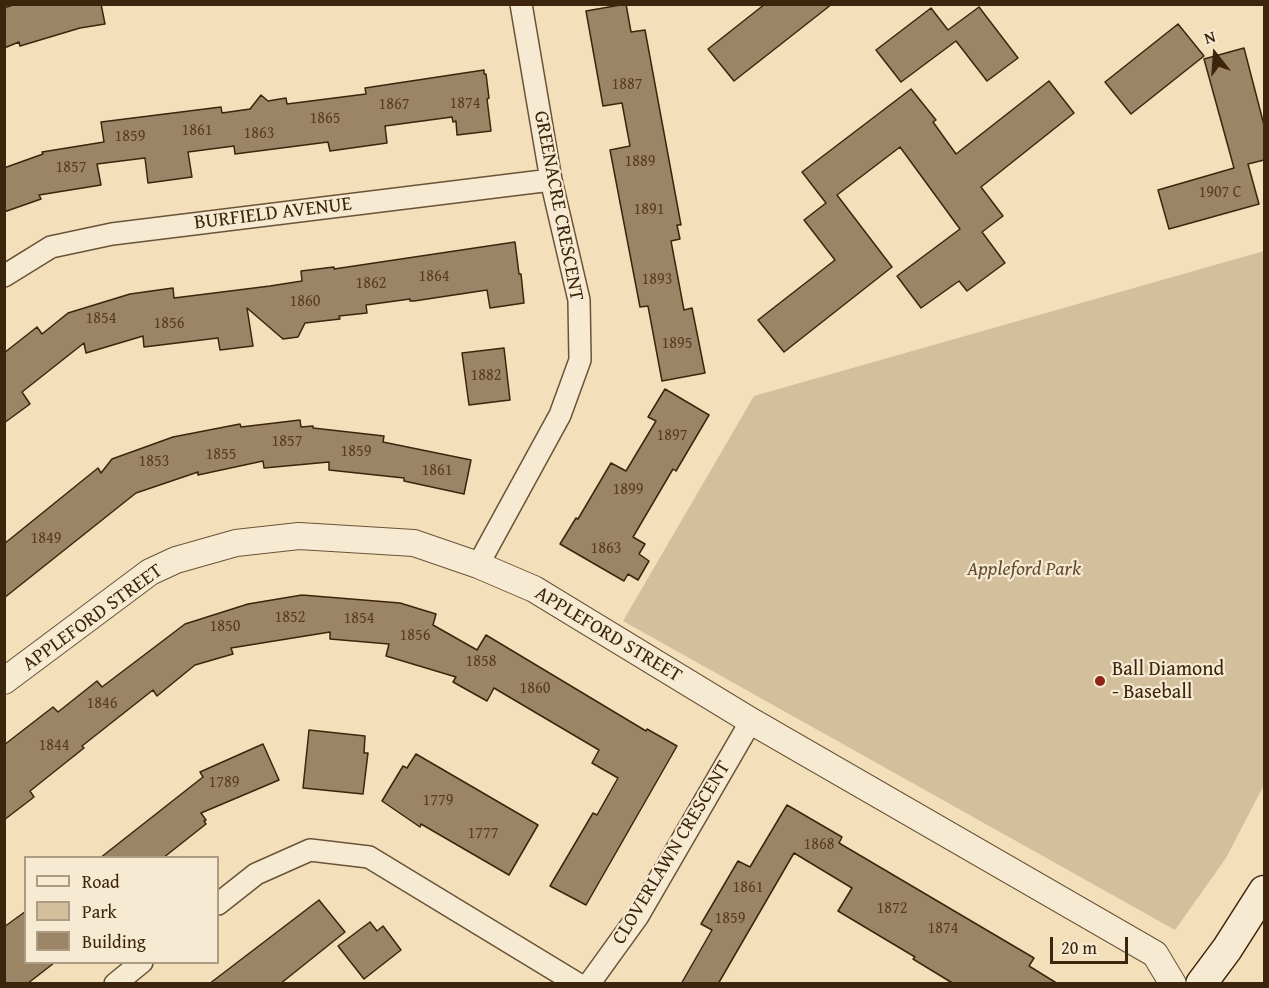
<!DOCTYPE html>
<style>
body{margin:0}
#map{position:relative;width:1269px;height:988px;overflow:hidden;background:#f3dfba;font-family:"Gentium Book Plus",serif}
canvas{display:block}
.frame{position:absolute;inset:0;border:6px solid #3d240c;pointer-events:none}
.legend{position:absolute;left:24px;top:856px;width:195px;height:108px;box-sizing:border-box;background:#f7ead2;border:2px solid #ad9b83;margin:0;padding:8px 10px;list-style:none;font-size:18px;color:#3d240c}
.legend li{display:flex;align-items:center;gap:12px;height:30px}
.legend b{width:30px;border:2px solid #ad9b83}
.north{position:absolute;left:1185px;top:24px;width:60px;height:60px;-webkit-text-stroke:4px #f7ead2;paint-order:stroke;rotate:343deg;font-size:16px;font-weight:700;line-height:24px;text-align:center;color:#3d240c}
.north::after{content:'';display:block;margin:auto;width:21px;height:27px;background:#3d240c;clip-path:polygon(50% 0,100% 100%,50% 72%,0 100%)}
.scale{position:absolute;left:1050px;top:937px;width:78px;height:27px;box-sizing:border-box;border:3px solid #3d240c;border-top:0;padding-left:8px;font-size:18px;line-height:21px;white-space:nowrap;color:#3d240c;-webkit-text-stroke:4px #f7ead2;paint-order:stroke}
</style>
<div id="map">
<canvas width="1269" height="988"></canvas>
<div class="frame"></div>
<ul class="legend">
<li><b style="height:8px;background:#f7ead2"></b>Road</li>
<li><b style="height:16px;background:#d4bf9c"></b>Park</li>
<li><b style="height:16px;background:#9c8566"></b>Building</li>
</ul>
<div class="north">N</div>
<div class="scale">20 m</div>
</div>
<script>
const ctx = document.querySelector('canvas').getContext('2d');
ctx.lineJoin = 'round';
function paint(path, color) { ctx.fillStyle = color; ctx.fill(path, 'evenodd'); }
const poly = rows => new Path2D(rows.map(r => 'M' + r).join(''));
function strokePath(path, color, width, dash) { ctx.strokeStyle = color; ctx.lineWidth = width; ctx.lineCap = dash ? 'butt' : 'round'; ctx.setLineDash(dash || []); ctx.stroke(path); }
function write(font, color, halo, rows, align = 'center') {
  ctx.font = font + ' "Gentium Book Plus",serif'; ctx.lineWidth = 4.5; ctx.setLineDash([]); ctx.textBaseline = 'middle'; ctx.strokeStyle = halo; ctx.fillStyle = color; for (const [text, x, y, turn = 0] of rows) {
    ctx.save(); ctx.translate(x, y); ctx.rotate((+turn || 0) * Math.PI / 180); ctx.textAlign = isNaN(turn) ? turn : align; if (halo) ctx.strokeText(text, 0, 0); ctx.fillText(text, 0, 0); ctx.restore();
  }
}
paint(poly([
 [1264,251,1264,785,1226,858,1175,930,623,621,754,396]
]), '#d4bf9c');
const building = poly([
 [16,4,101,4,105,24,80,28,20,46,19,42,4,48,4,8,16,4],
 [626,4,631,32,645,30,681,225,677,225,680,239,671,241,684,310,692,308,705,373,662,381,648,306,640,307,610,150,630,146,622,103,603,106,586,11,626,4],
 [765,4,832,4,734,81,708,49,765,4],
 [979,7,1018,58,987,81,956,41,901,82,876,50,931,8,948,30,979,7],
 [1178,24,1204,56,1131,114,1105,82,1178,24],
 [1244,48,1264,125,1264,160,1248,164,1259,204,1169,229,1158,190,1234,168,1204,59,1244,48],
 [484,70,484,74,486,74,489,98,487,99,491,131,457,135,456,121,453,122,452,117,385,126,387,143,330,151,328,142,235,154,234,146,188,152,192,177,148,183,145,158,97,164,101,185,39,195,41,199,4,212,4,168,43,154,42,152,104,142,101,122,221,107,222,113,250,109,261,95,268,101,286,98,287,104,366,94,365,88,484,70],
 [1049,81,1074,113,981,187,1003,216,982,232,1005,263,967,291,959,281,921,308,897,276,960,229,900,147,837,195,892,267,784,352,758,320,835,260,804,220,826,203,802,172,911,89,936,120,933,122,956,154,1049,81],
 [515,242,519,274,521,274,524,303,490,308,487,290,414,301,410,301,410,299,366,305,367,313,339,316,340,319,305,323,298,337,283,339,247,308,253,346,220,350,218,338,144,347,143,336,86,353,84,343,22,392,30,404,4,423,4,353,37,327,42,334,68,313,130,294,173,288,174,298,270,286,302,281,301,271,334,267,334,269,515,242],
 [504,348,510,400,469,405,462,353,504,348],
 [665,389,709,415,676,471,673,469,633,537,645,544,639,554,649,561,638,580,628,574,624,581,560,544,576,518,578,519,611,463,626,471,656,421,648,417,665,389],
 [300,420,301,427,313,426,313,428,384,436,383,442,471,460,464,494,404,481,404,478,329,470,329,462,264,468,263,461,198,475,198,472,136,493,4,598,4,544,98,468,101,473,112,459,173,437,240,424,241,427,300,420],
 [302,595,400,603,436,614,433,625,477,650,486,635,646,731,647,729,677,746,586,905,550,886,593,813,597,815,618,778,592,763,599,750,494,688,487,701,453,682,456,677,386,656,389,644,330,639,330,632,231,648,233,654,195,665,157,696,153,690,82,746,84,748,30,791,34,797,4,820,4,745,53,707,58,712,97,681,102,687,185,624,248,604,302,595],
 [309,730,365,736,364,753,368,753,363,794,303,788,309,730],
 [263,744,279,780,201,813,206,820,204,821,206,824,163,858,100,858,203,777,200,772,263,744],
 [416,754,538,825,509,875,421,824,420,827,382,801,403,766,407,768,416,754],
 [787,805,842,837,839,843,1034,958,1029,966,1058,984,954,984,913,959,915,957,838,911,852,888,794,853,718,984,681,984,712,930,701,924,738,861,750,867,787,805],
 [319,900,345,932,280,984,209,984,319,900],
 [26,911,26,963,54,963,27,984,4,984,4,927,26,911],
 [370,922,377,931,383,926,401,950,364,979,338,946,370,922]
]);
paint(building, '#9c8566');
strokePath(building, '#3d240c', 1.5);
const minor = poly([
 [4,276,51,247,112,234,551,180],
 [478,565,560,415,580,360,579,300,551,180,521,4],
 [218,904,256,874,310,850,369,857,578,984],
 [115,984,142,962],
 [589,984,638,916,751,721]
]);
const tertiary = poly([
 [4,681,150,572,176,560,236,543,299,536,414,543,478,565,534,589,751,721,1155,954,1173,984]
]);
const secondary = poly([
 [1201,984,1227,949,1264,891]
]);
strokePath(minor, '#6a5338', 24);
strokePath(tertiary, '#6a5338', 28);
strokePath(secondary, '#3d240c', 33);
strokePath(minor, '#f7ead2', 21);
strokePath(tertiary, '#f7ead2', 26);
strokePath(secondary, '#f7ead2', 30);
for (const [x, y, r, color] of [
 [1100,681,6,"#8f2418"]
]) { const dot = new Path2D(); dot.arc(x, y, r, 0, 2 * Math.PI); ctx.fillStyle = color; ctx.fill(dot); strokePath(dot, '#f7ead2', 2); }
write('16px', '#553c22', null, [
 ["1887",627,85],
 ["1874",465,104],
 ["1867",394,105],
 ["1865",325,119],
 ["1861",197,131],
 ["1863",259,134],
 ["1859",130,137],
 ["1889",640,162],
 ["1857",71,168],
 ["1907 C",1220,193],
 ["1891",649,210],
 ["1864",434,277],
 ["1893",657,280],
 ["1862",371,284],
 ["1860",305,302],
 ["1854",101,319],
 ["1856",169,324],
 ["1895",677,344],
 ["1882",486,376],
 ["1897",672,436],
 ["1857",287,442],
 ["1859",356,452],
 ["1855",221,455],
 ["1853",154,462],
 ["1861",437,471],
 ["1899",628,490],
 ["1849",46,539],
 ["1863",606,549],
 ["1852",290,618],
 ["1854",359,619],
 ["1850",225,627],
 ["1856",415,636],
 ["1858",481,662],
 ["1860",535,689],
 ["1846",102,704],
 ["1844",54,746],
 ["1789",224,783],
 ["1779",438,801],
 ["1777",483,834],
 ["1868",819,845],
 ["1861",748,888],
 ["1872",892,909],
 ["1859",730,919],
 ["1874",943,929]
]);
write('20px', '#3d240c', '#f7ead2', [
 ["GREENACRE CRESCENT",558,206,79],
 ["BURFIELD AVENUE",273,214,-7],
 ["APPLEFORD STREET",93,618,-36],
 ["APPLEFORD STREET",608,635,31],
 ["CLOVERLAWN CRESCENT",672,853,-59]
]);
write('italic 20px', '#634b30', '#f7ead2', [
 ["Appleford Park",1024,570]
]);
write('20px', '#3d240c', '#f7ead2', [
 ["Ball Diamond",1112,670],
 ["- Baseball",1112,693]
], 'left');
</script>
